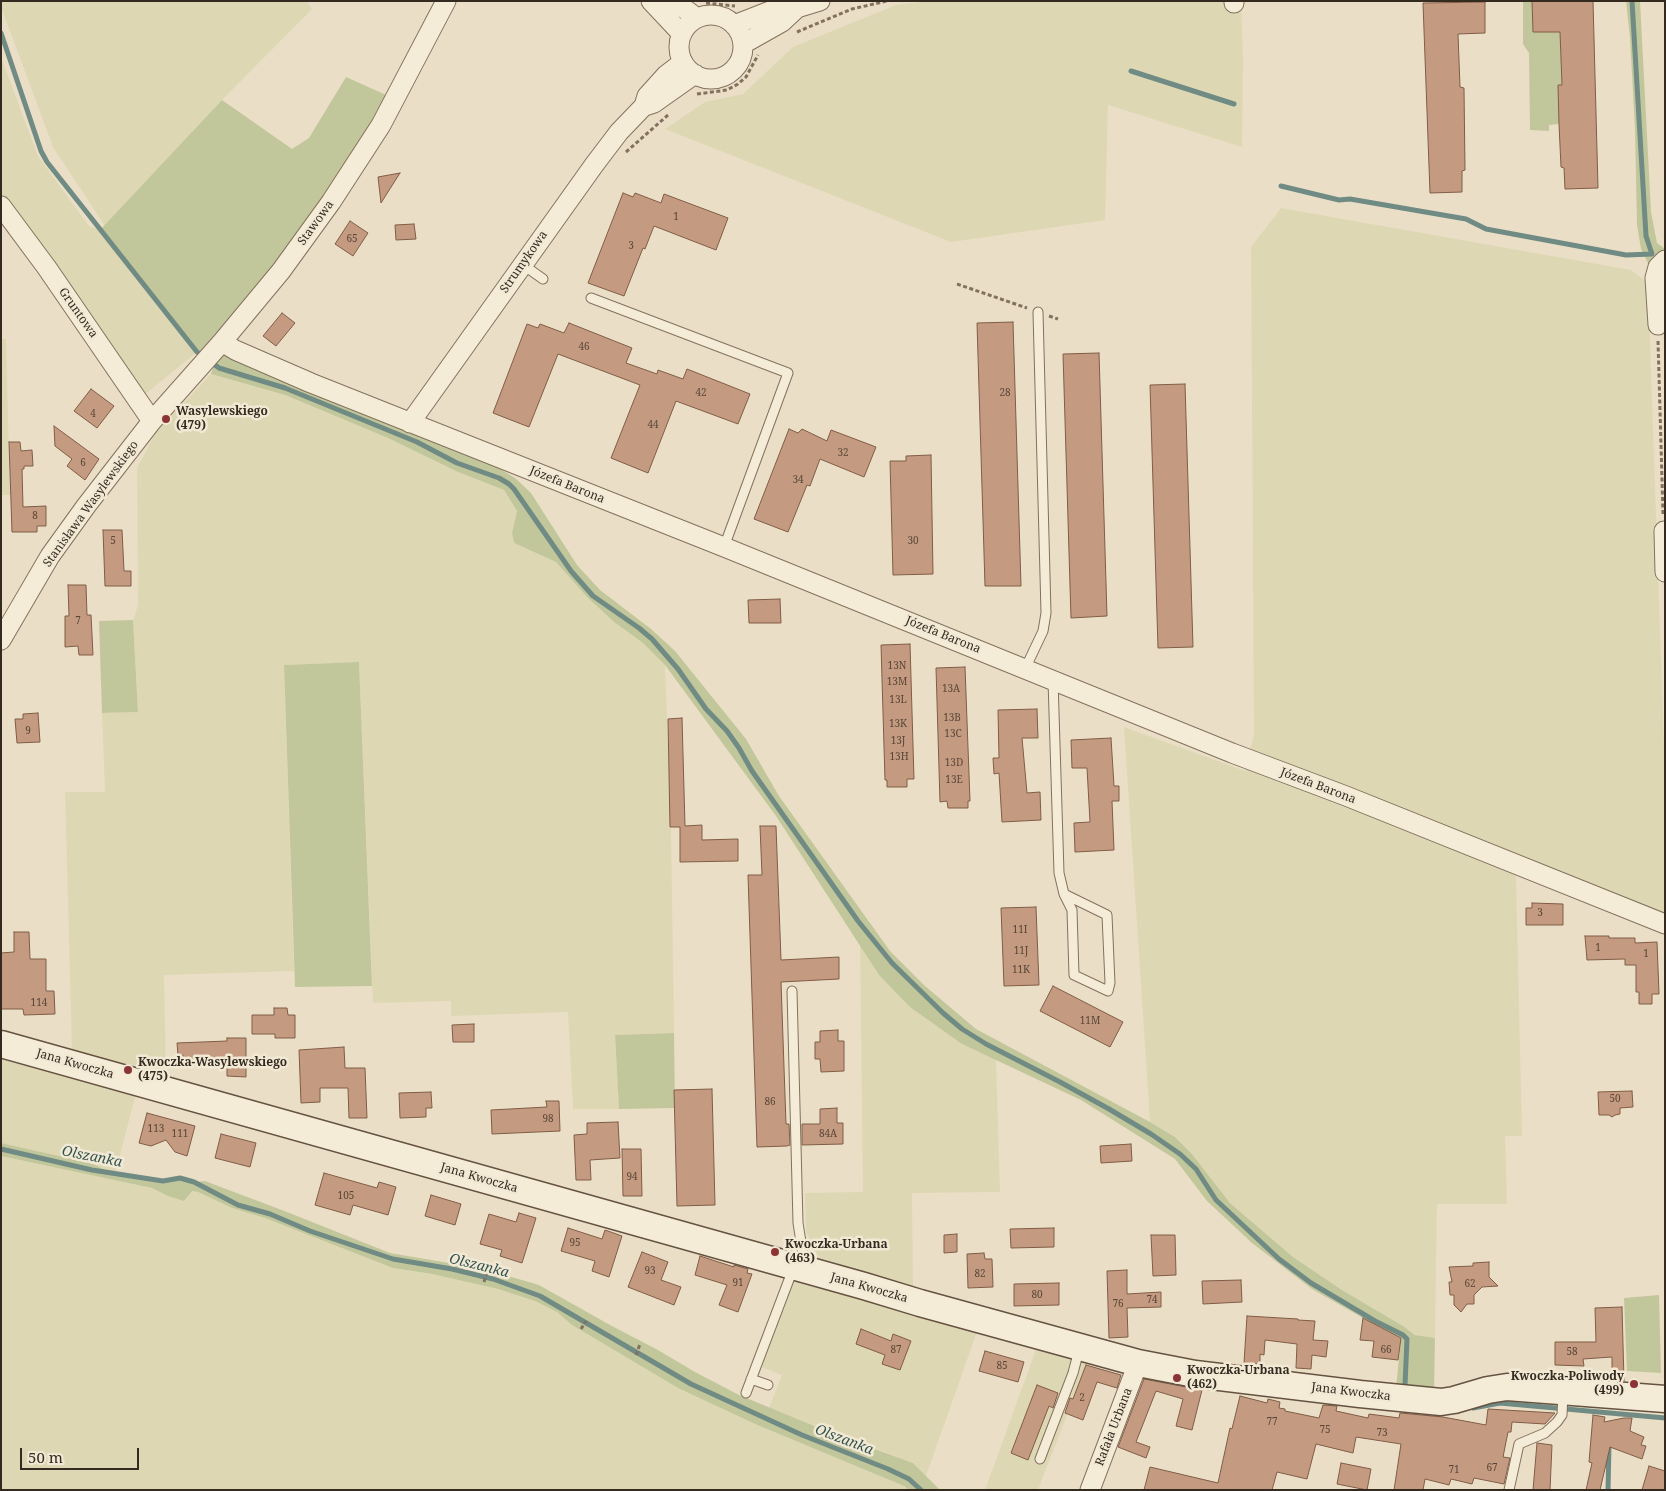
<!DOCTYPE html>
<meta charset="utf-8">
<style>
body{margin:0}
#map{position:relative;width:1666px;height:1491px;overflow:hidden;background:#eadfc6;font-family:"Noto Serif",serif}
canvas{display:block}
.frame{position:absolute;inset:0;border:2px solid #352a20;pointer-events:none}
.scale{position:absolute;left:20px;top:1448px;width:119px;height:22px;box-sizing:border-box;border:2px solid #352a20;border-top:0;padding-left:6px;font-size:15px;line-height:18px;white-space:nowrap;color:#352a20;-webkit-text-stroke:4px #f2e9d5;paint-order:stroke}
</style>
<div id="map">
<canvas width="1666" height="1491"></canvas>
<div class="frame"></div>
<div class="scale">50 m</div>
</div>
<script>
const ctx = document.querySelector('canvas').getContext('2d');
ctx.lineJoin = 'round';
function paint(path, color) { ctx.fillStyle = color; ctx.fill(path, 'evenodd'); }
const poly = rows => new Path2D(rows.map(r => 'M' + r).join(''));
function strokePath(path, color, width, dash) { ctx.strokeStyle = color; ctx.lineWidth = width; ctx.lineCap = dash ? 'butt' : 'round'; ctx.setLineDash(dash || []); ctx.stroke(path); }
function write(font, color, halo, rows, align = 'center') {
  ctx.font = font + ' "Noto Serif",serif'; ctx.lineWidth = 5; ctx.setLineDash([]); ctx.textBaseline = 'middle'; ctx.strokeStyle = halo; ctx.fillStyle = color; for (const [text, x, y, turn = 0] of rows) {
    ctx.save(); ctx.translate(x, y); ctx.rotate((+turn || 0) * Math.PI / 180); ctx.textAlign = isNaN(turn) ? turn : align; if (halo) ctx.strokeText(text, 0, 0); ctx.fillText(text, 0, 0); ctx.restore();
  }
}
paint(poly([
 [1,1,307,1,312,9,222,100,105,226,53,147,1,7],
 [928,1,1241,1,1243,61,1242,147,1108,105,1105,220,951,242,665,129,705,102,743,94,793,47,896,5],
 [1,57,38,156,89,226,100,230,197,352,138,400,1,206],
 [1281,208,1631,270,1648,283,1665,775,1665,913,1520,859,1516,875,1522,1136,1505,1136,1507,1204,1437,1204,1435,1338,1415,1335,1403,1326,1342,1290,1293,1257,1230,1203,1192,1154,1175,1137,1150,1122,1124,727,1245,771,1254,734,1251,247],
 [1,339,6,339,10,495,1,495],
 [211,374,285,395,388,438,458,472,504,490,517,511,512,533,514,543,556,562,588,598,614,622,643,643,665,665,671,829,674,1033,615,1035,619,1109,573,1109,568,1012,451,1016,451,1001,373,1003,359,662,284,665,294,971,164,975,166,1079,72,1053,65,792,105,792,102,713,138,712,133,620,138,605,137,468,156,432],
 [860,944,879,975,962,1044,996,1059,1000,1192,912,1193,913,1288,819,1258,806,1232,805,1193,863,1192],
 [1,1044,139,1082,115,1174,90,1163,1,1143],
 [1,1156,152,1188,168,1196,192,1191,198,1192,232,1208,265,1218,393,1268,432,1274,498,1289,535,1301,557,1312,572,1325,678,1388,755,1424,904,1486,909,1490,1,1490],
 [786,1273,979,1326,926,1476,913,1463,769,1408,782,1375,751,1363],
 [1038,1344,1089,1358,1038,1490,985,1490]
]), '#ded7b4');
paint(poly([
 [1523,1,1532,1,1534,32,1560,32,1562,85,1559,85,1559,124,1549,125,1549,131,1530,130,1529,53,1523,44],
 [1626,1,1640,1,1651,212,1657,243,1665,249,1665,279,1655,277,1641,249,1637,225,1635,129,1630,38],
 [346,77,395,99,223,342,487,461,515,478,531,493,577,565,600,590,651,629,675,651,746,739,779,796,890,951,925,986,976,1029,1150,1122,1175,1137,1192,1154,1230,1203,1293,1257,1342,1290,1403,1326,1415,1335,1435,1338,1434,1390,1396,1388,1401,1338,1363,1318,1312,1289,1252,1243,1207,1201,1175,1159,1081,1100,962,1044,910,1007,879,975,776,816,665,665,643,643,614,622,588,598,556,562,514,543,512,533,517,511,504,490,458,472,388,438,285,395,211,374,222,342,197,352,100,230,222,100,292,149,309,138],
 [133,620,138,712,102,713,99,621],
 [359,662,372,986,295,987,284,665],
 [674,1033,675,1108,619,1109,615,1035],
 [1,1143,90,1163,115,1174,163,1181,180,1178,194,1182,205,1181,287,1212,390,1253,484,1269,539,1285,610,1325,658,1350,695,1372,739,1395,839,1436,913,1463,940,1490,909,1490,904,1486,755,1424,678,1388,572,1325,557,1312,535,1301,498,1289,432,1274,393,1268,265,1218,232,1208,198,1192,192,1191,184,1201,168,1196,152,1188,1,1156],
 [1659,1295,1661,1373,1627,1371,1624,1298]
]), '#c2c79b');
strokePath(poly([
 [1,33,41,151,47,162,197,352,203,356],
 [1131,71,1234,104],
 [1281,186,1339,200,1350,199,1466,219,1486,229,1626,255,1652,254,1646,236,1632,1],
 [210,361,219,368,285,388,417,442,457,463,499,478,509,484,514,489,571,571,593,596,639,628,652,639,678,669,706,709,727,731,739,748,752,771,858,921,892,963,943,1013,962,1029,986,1044,1060,1082,1109,1109,1151,1134,1180,1154,1196,1169,1216,1200,1279,1259,1311,1283,1375,1321,1403,1335,1407,1339,1405,1385],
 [1,1149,92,1170,163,1181,180,1178,194,1182,238,1205,270,1214,310,1231,393,1259,452,1269,493,1279,540,1296,691,1384,802,1435,888,1469,909,1479,921,1490],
 [1473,1408,1500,1403,1665,1418],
 [1608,1490,1609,1445]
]), '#6f8b84', 5);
const building = poly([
 [1532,1,1593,1,1598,188,1565,189,1564,168,1561,167,1559,124,1558,85,1562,85,1560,32,1533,32,1532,1],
 [1485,2,1485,33,1458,34,1460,87,1464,88,1465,170,1462,171,1462,192,1430,193,1423,3,1485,2],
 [400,173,381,203,378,177,400,173],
 [623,193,633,197,635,193,661,203,664,194,728,218,716,250,654,226,645,249,643,248,624,296,588,283,623,193],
 [350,221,368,233,353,256,335,244,350,221],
 [414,224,416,239,396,240,395,225,414,224],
 [282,313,295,323,276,346,263,336,282,313],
 [1013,322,1021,586,985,586,977,323,1013,322],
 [569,323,632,348,626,363,657,374,658,370,683,379,687,369,750,394,738,424,676,401,648,473,611,458,640,385,558,354,529,427,493,413,527,324,538,328,540,324,564,333,569,323],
 [1099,353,1107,616,1071,618,1063,354,1099,353],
 [1185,384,1193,647,1158,648,1150,385,1185,384],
 [91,389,114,406,97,428,74,411,91,389],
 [54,426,99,459,85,480,67,466,72,459,55,446,54,426],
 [789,429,798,433,802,429,827,441,831,430,876,447,864,477,820,459,810,486,807,485,788,532,754,519,789,429],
 [9,442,20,442,21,451,32,450,33,466,24,466,24,469,22,469,23,507,46,506,46,526,37,526,37,532,12,532,9,442],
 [931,455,933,574,893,575,890,461,906,461,906,456,931,455],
 [103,530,122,530,124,571,131,571,131,586,105,586,103,530],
 [68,585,86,585,87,615,91,615,93,655,79,655,78,646,65,647,65,616,69,616,68,585],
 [780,599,781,623,749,623,748,600,780,599],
 [910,644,914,779,907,779,907,787,887,787,887,780,885,780,881,645,910,644],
 [965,667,970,801,968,801,968,808,948,808,947,801,940,802,936,668,965,667],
 [1037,709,1038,738,1022,738,1027,793,1040,792,1041,820,1002,822,999,773,994,774,993,758,999,758,998,710,1037,709],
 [38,713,40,742,17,743,15,719,23,719,23,714,38,713],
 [682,718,685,826,702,825,702,840,738,839,738,861,680,862,680,827,670,827,668,719,682,718],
 [1111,738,1114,786,1119,786,1119,801,1112,801,1114,850,1075,852,1074,823,1090,822,1087,768,1072,768,1071,740,1111,738],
 [760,826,776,826,781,960,839,957,839,979,781,982,786,1124,789,1124,790,1145,787,1146,757,1147,748,875,762,875,760,826],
 [1532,903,1563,904,1563,925,1526,925,1526,908,1532,908,1532,903],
 [1036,907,1039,985,1004,986,1001,908,1036,907],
 [14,932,29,932,30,959,46,959,46,991,54,991,55,1014,24,1015,23,1009,1,1009,1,953,14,952,14,932],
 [1585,936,1609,936,1609,938,1635,938,1635,943,1657,942,1659,994,1652,994,1652,1004,1639,1004,1639,992,1636,992,1636,965,1625,965,1625,959,1587,960,1585,936],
 [1053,986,1123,1022,1110,1047,1040,1011,1053,986],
 [274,1008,287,1008,288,1015,295,1015,295,1038,275,1038,275,1034,252,1034,252,1015,274,1015,274,1008],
 [474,1024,474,1042,453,1042,452,1025,474,1024],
 [838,1030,838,1041,844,1041,844,1071,821,1072,820,1059,815,1059,815,1042,820,1042,820,1031,838,1030],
 [227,1038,246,1038,246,1077,227,1076,227,1064,184,1065,183,1055,178,1055,177,1043,227,1041,227,1038],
 [344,1047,345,1068,365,1068,367,1118,349,1118,348,1088,320,1088,320,1102,301,1103,299,1050,344,1047],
 [712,1089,715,1205,677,1206,674,1090,712,1089],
 [1632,1091,1633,1107,1620,1108,1620,1114,1615,1115,1612,1117,1609,1115,1599,1115,1598,1092,1632,1091],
 [431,1092,432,1108,426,1108,426,1117,400,1118,399,1093,431,1092],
 [546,1101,559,1101,560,1131,492,1134,491,1110,547,1107,546,1101],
 [837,1108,837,1123,843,1123,843,1144,802,1145,802,1124,820,1124,820,1109,837,1108],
 [147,1113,195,1126,187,1156,175,1152,166,1140,151,1146,139,1143,147,1113],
 [618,1122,620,1158,590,1160,591,1180,576,1180,574,1135,587,1134,587,1123,618,1122],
 [221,1134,256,1143,250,1167,215,1158,221,1134],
 [1131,1144,1132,1161,1101,1163,1100,1146,1131,1144],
 [622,1149,641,1149,642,1196,623,1196,622,1149],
 [324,1173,377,1188,379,1182,396,1187,388,1215,353,1205,350,1215,315,1205,324,1173],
 [431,1195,461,1204,455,1225,425,1216,431,1195],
 [519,1213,536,1218,522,1263,500,1256,502,1250,480,1244,489,1214,516,1222,519,1213],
 [568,1228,602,1239,605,1230,622,1236,609,1277,592,1271,595,1261,561,1251,568,1228],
 [1054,1228,1054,1247,1011,1248,1010,1229,1054,1228],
 [957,1234,957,1252,944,1253,944,1235,957,1234],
 [1151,1235,1175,1235,1176,1275,1153,1276,1151,1235],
 [642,1252,668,1262,661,1280,681,1287,674,1305,628,1287,642,1252],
 [984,1253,985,1259,992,1259,993,1287,968,1288,967,1254,984,1253],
 [700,1256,734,1267,734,1265,748,1269,747,1273,752,1274,738,1312,719,1305,727,1285,695,1275,700,1256],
 [1489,1262,1489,1277,1498,1286,1482,1287,1474,1295,1474,1304,1467,1304,1461,1312,1454,1305,1454,1295,1450,1295,1449,1282,1452,1282,1449,1267,1473,1266,1473,1263,1489,1262],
 [1127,1270,1127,1294,1161,1292,1161,1307,1127,1308,1128,1337,1109,1338,1107,1271,1127,1270],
 [1241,1280,1242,1302,1203,1304,1202,1281,1241,1280],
 [1059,1283,1059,1305,1014,1306,1014,1284,1059,1283],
 [1622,1307,1624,1381,1612,1380,1612,1357,1583,1359,1584,1366,1555,1365,1555,1342,1596,1342,1595,1308,1622,1307],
 [1247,1316,1298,1319,1298,1320,1315,1321,1313,1340,1328,1341,1326,1357,1312,1355,1311,1369,1296,1368,1297,1344,1265,1340,1264,1355,1260,1354,1260,1364,1244,1363,1247,1316],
 [1363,1318,1401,1338,1398,1360,1372,1357,1374,1341,1360,1340,1363,1318],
 [861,1329,891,1341,893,1334,911,1341,900,1370,882,1364,885,1355,856,1344,861,1329],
 [985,1351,1024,1362,1018,1382,979,1371,985,1351],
 [1086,1365,1121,1375,1117,1388,1097,1382,1083,1420,1065,1413,1070,1398,1073,1399,1086,1365],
 [1144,1379,1202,1390,1192,1430,1176,1426,1183,1399,1156,1391,1136,1442,1150,1447,1146,1458,1118,1447,1144,1379],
 [1037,1385,1058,1393,1053,1408,1049,1406,1028,1460,1011,1453,1037,1385],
 [1240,1396,1267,1403,1268,1399,1280,1402,1279,1408,1285,1409,1285,1411,1319,1418,1323,1405,1337,1406,1336,1411,1368,1418,1369,1414,1399,1418,1400,1413,1443,1417,1486,1425,1488,1409,1555,1413,1545,1424,1512,1422,1511,1432,1508,1432,1503,1457,1510,1458,1504,1484,1474,1478,1472,1484,1451,1479,1449,1485,1425,1479,1423,1490,1394,1490,1401,1444,1356,1437,1353,1453,1316,1444,1307,1479,1277,1472,1272,1490,1144,1490,1150,1467,1218,1483,1230,1428,1232,1429,1240,1396],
 [1593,1415,1605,1417,1604,1422,1624,1418,1632,1418,1630,1431,1644,1437,1641,1445,1646,1446,1642,1459,1610,1447,1600,1490,1586,1490,1592,1463,1589,1462,1593,1415],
 [1537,1443,1552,1445,1550,1490,1533,1490,1537,1443],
 [1341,1463,1371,1469,1367,1490,1337,1484,1341,1463],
 [1649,1466,1665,1471,1665,1490,1642,1490,1649,1466]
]);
paint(building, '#c49b80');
strokePath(building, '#805c46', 1);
const lane = poly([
 [522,264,543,279],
 [591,298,788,373,724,547],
 [1025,669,1043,631,1046,613,1038,312],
 [1053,680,1059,873,1064,894,1072,910,1074,975,1108,991,1110,983,1107,915,1064,894],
 [792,991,798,1223,804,1261,803,1267],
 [751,1379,768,1385],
 [746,1393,793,1269],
 [1040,1459,1073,1373,1079,1350],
 [1509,1490,1519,1444,1545,1433,1557,1422,1562,1415,1563,1393]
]);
const street = poly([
 [651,1,682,34],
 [674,1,697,18],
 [1234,1,1234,3],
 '679 47a32 32 0 1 1 64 0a32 32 0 1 1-64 0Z',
 [734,25,775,9,797,8,820,1],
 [743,44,782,22,797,8],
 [645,106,654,103,695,74],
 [1,206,47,268,152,421],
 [1658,325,1655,278,1658,267,1665,260],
 [222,342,235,350,311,383,724,547,1232,753,1346,796,1665,924],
 [410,423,594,165,619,132,644,106,647,96,666,75,683,62],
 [1664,531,1665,572],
 [1,640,50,556,86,506,152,421,222,342,281,271,331,202,381,125,446,1],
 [1090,1490,1138,1363]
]);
const secondary = poly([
 [1,1044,864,1286,920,1303,1138,1363,1195,1374,1360,1394,1441,1402,1454,1400,1488,1390,1507,1387,1665,1399]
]);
strokePath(lane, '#83715e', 11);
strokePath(street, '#83715e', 21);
strokePath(secondary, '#655241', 29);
strokePath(poly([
 [706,3,735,6],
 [797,32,852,9,887,1],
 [697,94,727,90,738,84,746,77,758,55],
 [626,152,668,115],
 [957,284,1027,308],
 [1049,316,1058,319],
 [1658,341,1663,514],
 [484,1282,487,1272],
 [581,1329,586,1321],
 [636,1355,640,1344]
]), '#83715e', 3, [4, 2.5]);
strokePath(lane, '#f5ecd8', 9);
strokePath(street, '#f5ecd8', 19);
strokePath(secondary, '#f5ecd8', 26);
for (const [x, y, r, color] of [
 [166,419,5,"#8c3435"],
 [128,1070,5,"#8c3435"],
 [775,1252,5,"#8c3435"],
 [1177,1378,5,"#8c3435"],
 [1634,1384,5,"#8c3435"]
]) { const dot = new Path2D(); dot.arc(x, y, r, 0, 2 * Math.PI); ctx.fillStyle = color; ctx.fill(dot); strokePath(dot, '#f2e9d5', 2); }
write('10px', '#594638', null, [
 ["1",676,217],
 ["65",352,239],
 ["3",631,246],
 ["46",584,347],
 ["42",701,393],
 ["28",1005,393],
 ["4",93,414],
 ["44",653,425],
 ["32",843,453],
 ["6",83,463],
 ["34",798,480],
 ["8",35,516],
 ["5",113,541],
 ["30",913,541],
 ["7",78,621],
 ["13N",897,666],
 ["13M",897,682],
 ["13A",951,689],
 ["13L",898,700],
 ["13B",952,718],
 ["13K",898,724],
 ["9",28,731],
 ["13C",953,734],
 ["13J",898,741],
 ["13H",899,757],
 ["13D",954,763],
 ["13E",954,780],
 ["3",1540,913],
 ["11I",1020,930],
 ["1",1598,948],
 ["11J",1021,951],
 ["1",1646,954],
 ["11K",1021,970],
 ["114",39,1003],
 ["11M",1090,1021],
 ["50",1615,1099],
 ["86",770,1102],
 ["98",548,1119],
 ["113",156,1129],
 ["111",180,1134],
 ["84A",828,1134],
 ["94",632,1177],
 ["105",346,1196],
 ["95",575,1243],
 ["93",650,1271],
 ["82",980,1274],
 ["91",738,1283],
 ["62",1470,1284],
 ["80",1037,1295],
 ["74",1152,1300],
 ["76",1118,1304],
 ["87",896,1350],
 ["66",1386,1350],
 ["58",1572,1352],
 ["85",1002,1366],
 ["2",1082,1398],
 ["77",1272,1422],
 ["75",1325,1430],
 ["73",1382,1433],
 ["67",1492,1468],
 ["71",1454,1470]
]);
write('12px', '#352a20', '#f2e9d5', [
 ["Stawowa",316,223,-54],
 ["Strumykowa",524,262,-55],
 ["Gruntowa",78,313,55],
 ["Józefa Barona",567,485,22],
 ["Stanisława Wasylewskiego",91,504,-54],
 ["Józefa Barona",943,635,22],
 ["Józefa Barona",1318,786,21],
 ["Jana Kwoczka",75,1064,16],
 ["Jana Kwoczka",479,1178,16],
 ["Jana Kwoczka",869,1288,16],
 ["Jana Kwoczka",1351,1392,7],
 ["Rafała Urbana",1114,1427,-69]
]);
write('bold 12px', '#352a20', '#f2e9d5', [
 ["Wasylewskiego",176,412],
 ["(479)",176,426],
 ["Kwoczka-Wasylewskiego",138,1063],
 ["(475)",138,1077],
 ["Kwoczka-Urbana",785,1245],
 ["(463)",785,1259],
 ["Kwoczka-Urbana",1187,1371],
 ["(462)",1187,1385],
 ["Kwoczka-Poliwody",1624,1377,"right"],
 ["(499)",1624,1391,"right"]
], 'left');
write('italic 14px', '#315350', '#f2e9d5', [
 ["Olszanka",92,1157,11],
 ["Olszanka",479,1266,14],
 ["Olszanka",844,1440,21]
]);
</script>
